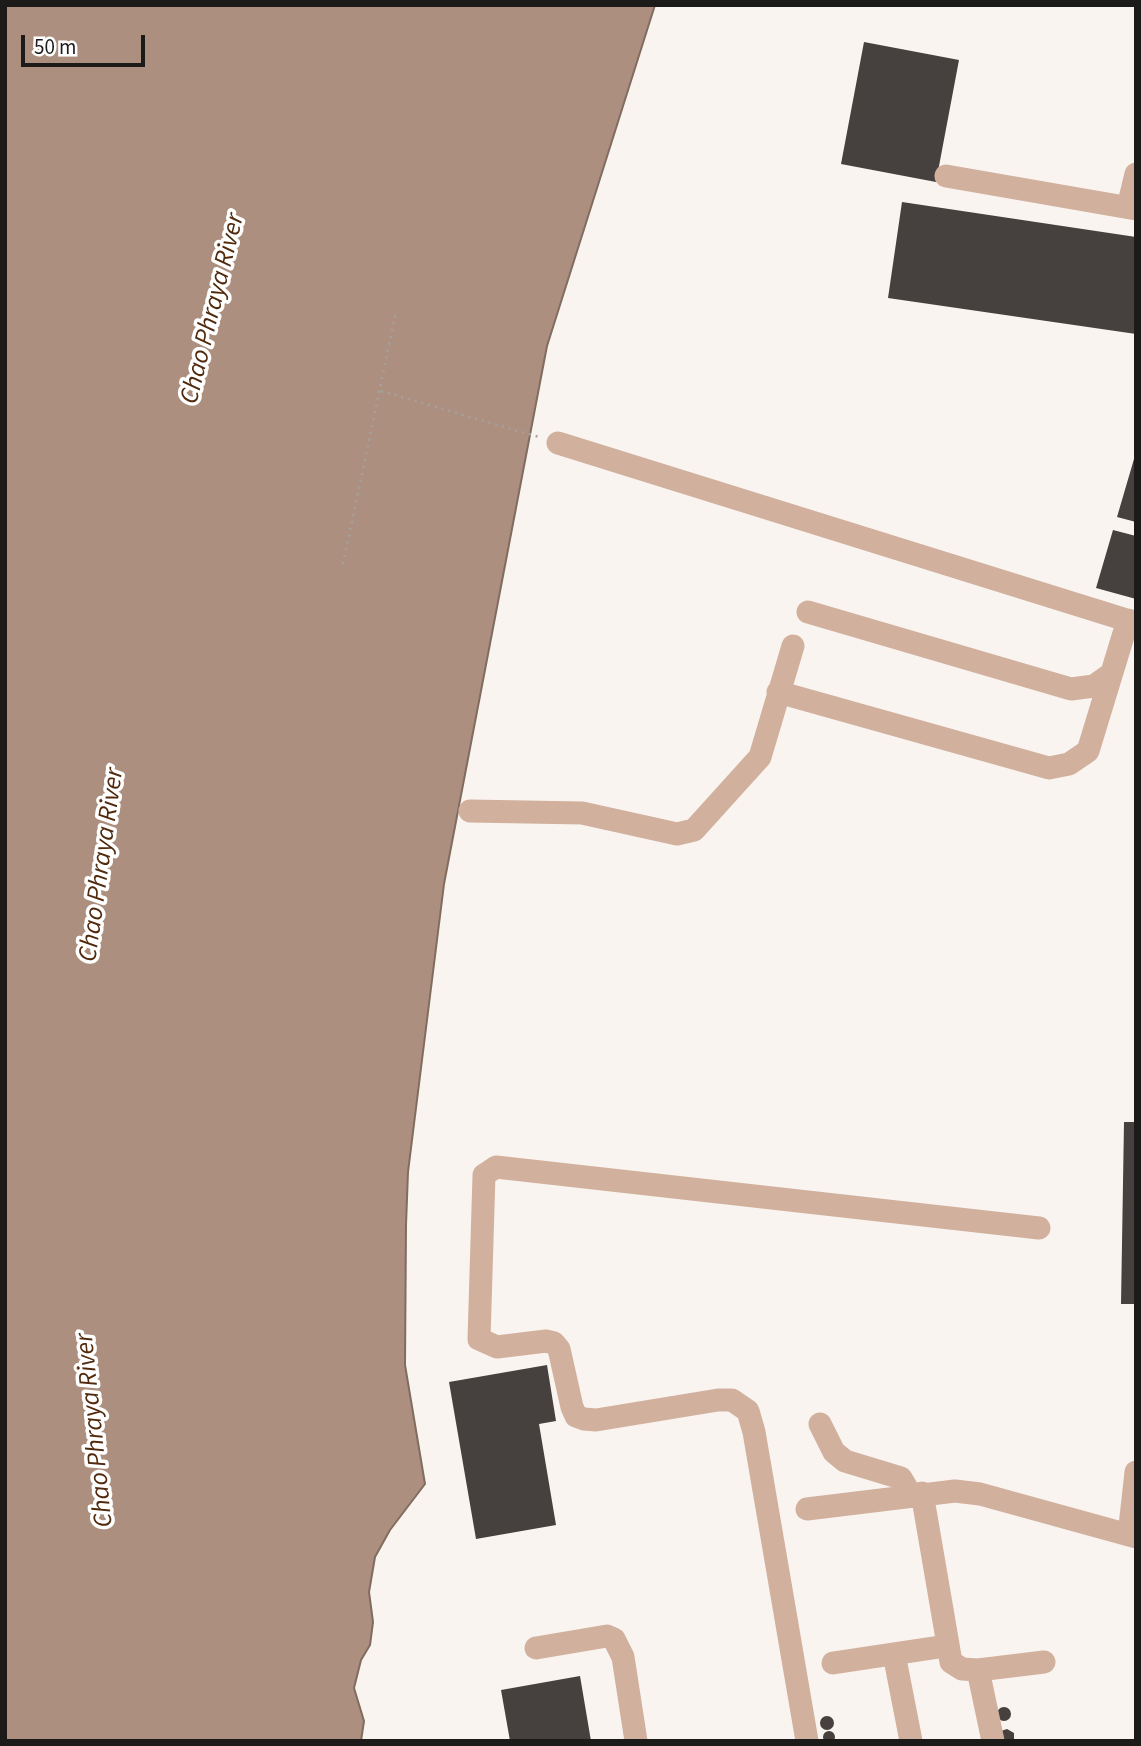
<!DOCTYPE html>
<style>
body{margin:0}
#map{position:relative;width:1141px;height:1746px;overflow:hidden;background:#faf4f0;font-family:"Source Sans 3",sans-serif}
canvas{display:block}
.frame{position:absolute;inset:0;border:7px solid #1d1b1a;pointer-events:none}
.scale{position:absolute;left:21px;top:35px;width:124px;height:32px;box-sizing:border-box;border:4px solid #1d1b1a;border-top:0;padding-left:9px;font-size:21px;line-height:24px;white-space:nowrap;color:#1d1b1a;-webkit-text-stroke:5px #fff;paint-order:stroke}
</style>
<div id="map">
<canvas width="1141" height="1746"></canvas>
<div class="frame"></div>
<div class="scale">50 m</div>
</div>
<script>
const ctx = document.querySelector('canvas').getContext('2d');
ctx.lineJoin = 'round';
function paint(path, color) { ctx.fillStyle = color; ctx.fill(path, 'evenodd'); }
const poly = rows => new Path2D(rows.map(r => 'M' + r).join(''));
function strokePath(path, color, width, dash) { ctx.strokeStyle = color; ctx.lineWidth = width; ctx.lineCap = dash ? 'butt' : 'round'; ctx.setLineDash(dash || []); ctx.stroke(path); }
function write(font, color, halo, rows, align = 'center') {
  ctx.font = font + ' "Source Sans 3",sans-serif'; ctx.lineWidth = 7; ctx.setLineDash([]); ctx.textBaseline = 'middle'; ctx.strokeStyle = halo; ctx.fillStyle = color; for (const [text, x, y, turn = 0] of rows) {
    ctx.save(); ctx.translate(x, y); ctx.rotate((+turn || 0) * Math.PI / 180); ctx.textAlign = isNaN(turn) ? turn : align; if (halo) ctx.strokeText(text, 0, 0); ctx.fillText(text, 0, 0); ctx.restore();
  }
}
const water = poly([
 [5,5,655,5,547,346,444,884,408,1172,406,1225,405,1365,425,1484,390,1530,375,1557,369,1592,373,1622,370,1645,361,1660,354,1688,364,1721,361,1741,5,1741,5,5]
]);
paint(water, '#ac8f7e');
strokePath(water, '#816c60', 2);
paint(poly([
 [864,42,959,60,936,182,841,164],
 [902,202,1136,237,1136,334,888,298],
 [1134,459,1136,459,1136,522,1117,517],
 [1113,530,1136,536,1136,599,1096,588],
 [1124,1122,1136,1122,1136,1304,1121,1304],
 [547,1365,556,1421,539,1424,556,1525,476,1539,449,1382],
 [580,1676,591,1741,510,1741,501,1690],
 '997 1714a7 7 0 1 1 14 0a7 7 0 1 1-14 0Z',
 '820 1723a7 7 0 1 1 14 0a7 7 0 1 1-14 0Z',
 [1007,1729,1014,1733,1014,1741,999,1741,1001,1731],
 '823 1737a6 6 0 1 1 12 0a6 6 0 1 1-12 0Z'
]), '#46413e');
strokePath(poly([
 [381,391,539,437],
 [343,564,396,312]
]), '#a5a19e', 2.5, [2, 5]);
strokePath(poly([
 [946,176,1136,209],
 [1128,207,1136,174],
 [558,443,1136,623],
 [808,612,1071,689,1094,686,1111,674],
 [778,692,1049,768,1069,764,1088,751,1128,620],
 [470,811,582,813,677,834,694,830,760,757,793,646],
 [820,1424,834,1452,845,1461,901,1478,911,1495],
 [922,1493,951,1662,962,1669,978,1670,1044,1662],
 [807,1509,955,1491,980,1494,1136,1537],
 [1129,1535,1136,1472],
 [536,1648,607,1636,614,1639,623,1657,636,1741],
 [894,1654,911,1741],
 [833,1663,946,1646],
 [978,1670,993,1741],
 [807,1741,754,1432,748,1411,732,1400,718,1400,596,1420,584,1419,576,1416,572,1407,559,1349,554,1343,546,1341,497,1347,479,1339,484,1175,496,1167,1039,1228]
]), '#d1b19e', 23);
write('italic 26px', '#51290c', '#fff', [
 ["Chao Phraya River",214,309,-76],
 ["Chao Phraya River",103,865,-82],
 ["Chao Phraya River",96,1430,-96]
]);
</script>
